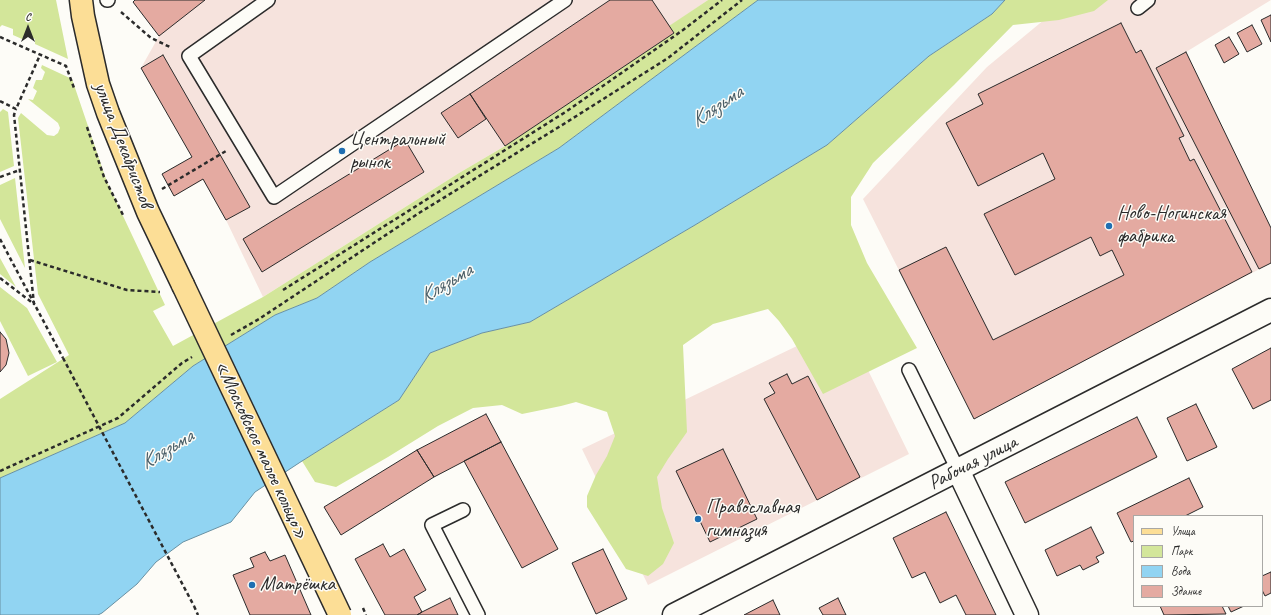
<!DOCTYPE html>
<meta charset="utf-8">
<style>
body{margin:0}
#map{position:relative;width:1271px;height:615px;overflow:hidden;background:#fdfcf7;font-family:Caveat,sans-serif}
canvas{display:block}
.legend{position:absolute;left:1133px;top:515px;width:130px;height:92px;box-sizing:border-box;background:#fdfcf7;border:1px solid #a9a8a5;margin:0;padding:5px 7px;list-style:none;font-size:12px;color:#2b2b2b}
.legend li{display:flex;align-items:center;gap:8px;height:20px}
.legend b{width:20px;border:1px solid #a9a8a5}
.north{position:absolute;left:8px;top:8px;width:40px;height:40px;-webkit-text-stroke:3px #fdfcf7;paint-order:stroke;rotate:0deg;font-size:11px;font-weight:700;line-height:16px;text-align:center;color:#2b2b2b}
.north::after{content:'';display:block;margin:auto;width:14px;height:18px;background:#2b2b2b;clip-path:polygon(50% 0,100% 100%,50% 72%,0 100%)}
</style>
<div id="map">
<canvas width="1271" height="615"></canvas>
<ul class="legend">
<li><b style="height:5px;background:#fcde96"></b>Улица</li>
<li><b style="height:11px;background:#d3e69a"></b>Парк</li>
<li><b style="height:11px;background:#91d4f2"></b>Вода</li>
<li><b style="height:11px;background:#e4aaa1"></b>Здание</li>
</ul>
<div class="north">С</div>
</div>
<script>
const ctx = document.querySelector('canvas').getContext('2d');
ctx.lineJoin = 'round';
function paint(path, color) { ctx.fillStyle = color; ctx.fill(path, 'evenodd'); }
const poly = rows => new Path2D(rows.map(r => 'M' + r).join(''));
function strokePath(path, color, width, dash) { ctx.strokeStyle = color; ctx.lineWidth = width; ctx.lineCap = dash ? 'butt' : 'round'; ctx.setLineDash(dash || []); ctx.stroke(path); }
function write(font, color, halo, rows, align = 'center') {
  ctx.font = font + ' Caveat,sans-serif'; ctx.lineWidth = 3; ctx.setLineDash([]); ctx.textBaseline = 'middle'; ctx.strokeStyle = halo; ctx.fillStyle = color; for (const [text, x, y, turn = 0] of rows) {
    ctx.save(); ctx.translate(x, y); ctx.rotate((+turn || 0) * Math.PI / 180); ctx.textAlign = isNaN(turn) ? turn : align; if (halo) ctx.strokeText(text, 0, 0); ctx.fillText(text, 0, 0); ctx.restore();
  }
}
paint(poly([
 [135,0,708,0,670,26,674,33,505,146,459,173,263,297,226,220,203,180,174,196,162,174,192,157,141,68,159,36,133,2],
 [1068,0,1271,0,1186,52,1271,228,1271,263,974,419,863,199,987,67],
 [845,323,909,454,648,585,582,449]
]), '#f6e3dd');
paint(poly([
 [0,0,56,0,68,59,35,44,35,39,26,35,22,39,13,35,13,29,2,25,0,27],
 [708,0,758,0,559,148,370,262,317,298,275,315,193,366,125,423,0,478,0,399,69,355,38,294,18,118,21,113,47,135,54,136,58,133,60,128,58,123,28,99,33,100,37,91,33,88,36,80,42,80,45,72,41,68,42,65,72,79,107,182,165,305,153,311,173,346,263,297,459,173,505,146,674,33,669,26],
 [1005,0,1108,0,1094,11,1059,20,1013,25,954,85,873,163,851,197,851,225,867,263,917,348,823,394,792,339,779,321,768,309,713,324,683,345,687,432,668,459,657,477,662,508,674,543,663,564,648,576,626,569,587,507,587,496,596,475,607,456,615,436,607,412,576,402,561,406,522,414,502,405,473,408,438,426,388,457,336,487,315,482,302,461,399,400,430,353,482,333,530,322,695,225,827,145,929,56,992,14],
 [3,109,8,112,14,166,0,172,0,112],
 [15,178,25,268,0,219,0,185],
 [0,258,16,287,0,274],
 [0,287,27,308,57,362,28,376,0,321]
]), '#d3e69a');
const water = poly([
 [758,0,1005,0,992,14,929,56,827,145,695,225,530,322,482,333,430,353,399,400,302,461,255,492,231,522,183,542,156,562,137,584,102,613,98,615,0,615,0,478,125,423,193,366,275,315,317,298,370,262,559,148,758,0]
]);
paint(water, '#91d4f2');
strokePath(water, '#6890a2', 1);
const building = poly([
 [135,0,205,0,159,36,133,2,135,0],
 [610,0,652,0,674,33,505,146,470,94,610,0],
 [1271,15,1271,42,1261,20,1271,15],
 [1121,23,1136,53,1141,50,1184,136,1179,138,1190,161,1194,159,1252,272,974,419,899,270,946,247,993,340,1124,275,1112,250,1100,256,1091,237,1015,275,984,214,1055,179,1043,153,978,186,946,123,983,104,978,94,1121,23],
 [1252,25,1262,44,1247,52,1237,33,1252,25],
 [1229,37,1239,54,1224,63,1215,45,1229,37],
 [1186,52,1271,228,1271,263,1259,269,1156,68,1186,52],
 [163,55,250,207,226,220,203,179,174,196,162,174,192,157,141,68,163,55],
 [470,94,486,119,458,138,441,113,470,94],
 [405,140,424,172,262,272,243,239,405,140],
 [0,332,6,339,9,353,6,365,0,372,0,332],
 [1271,348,1271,400,1253,409,1232,369,1271,348],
 [787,374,792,384,808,376,860,477,817,500,764,399,775,393,769,383,787,374],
 [1196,404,1217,447,1187,461,1167,418,1196,404],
 [486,414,501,442,434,477,417,450,486,414],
 [1137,417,1157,457,1025,523,1005,482,1137,417],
 [501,442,558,549,522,568,464,461,501,442],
 [723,449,757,519,710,542,676,471,723,449],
 [417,450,434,477,341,535,324,507,417,450],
 [1189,478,1203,507,1185,516,1134,516,1134,541,1131,542,1117,513,1189,478],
 [946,512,996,615,966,615,956,595,940,603,925,572,912,578,893,538,946,512],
 [1091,527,1104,553,1096,557,1099,562,1083,570,1080,565,1057,576,1045,550,1091,527],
 [383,544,390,557,404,549,426,590,414,597,422,612,417,615,385,615,355,559,383,544],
 [603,549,627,599,596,614,572,563,603,549],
 [265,552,270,561,285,555,311,615,250,615,233,575,254,567,250,558,265,552],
 [1271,572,1271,593,1265,596,1262,590,1262,576,1271,572],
 [450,598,458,615,417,615,422,612,450,598],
 [838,598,846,615,823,615,819,608,838,598],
 [773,600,780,615,744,615,773,600],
 [1160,606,1222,606,1226,614,1164,615,1160,606],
 [1228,606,1244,606,1231,612,1228,606]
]);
paint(building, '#e4aaa1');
strokePath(building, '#2b2b2b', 1);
const service = poly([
 [107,0,108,0],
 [268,0,189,56,274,197,565,0],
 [1138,8,1148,0],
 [909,370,958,470],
 [463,510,432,525,478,615]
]);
const tertiary = poly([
 [958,470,1027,615]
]);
const secondary = poly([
 [674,615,1271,310]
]);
const primary = poly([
 [81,0,83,16,98,84,108,113,148,212,183,285]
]);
strokePath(service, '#2b2b2b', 16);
strokePath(tertiary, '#2b2b2b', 25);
strokePath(secondary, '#2b2b2b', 25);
strokePath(primary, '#2b2b2b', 25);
strokePath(poly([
 [121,12,151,38,172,48],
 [0,37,66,66,74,88],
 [0,101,16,109,40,55],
 [87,127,104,177,123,215],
 [0,177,20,170],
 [162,189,226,151],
 [0,239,63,358],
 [30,260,127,290,160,292],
 [0,278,34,304,14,115,16,109],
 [283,290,567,111,683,30,722,0],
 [231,335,259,319,419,213,567,122,668,58,742,0],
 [0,471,118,418,182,363,192,357],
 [194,606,198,615]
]), '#2b2b2b', 2.5, [4, 3]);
strokePath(service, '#fdfcf7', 13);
strokePath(tertiary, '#fdfcf7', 22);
strokePath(secondary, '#fdfcf7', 22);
strokePath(primary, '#fcde96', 22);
const primaryBridge = poly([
 [183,285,340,615]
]);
strokePath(primaryBridge, '#2b2b2b', 25, []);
strokePath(poly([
 [63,358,194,606],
 [363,608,366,615]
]), '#2b2b2b', 2.5, [4, 3]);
strokePath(primaryBridge, '#fcde96', 22);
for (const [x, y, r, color] of [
 [342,151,4,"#1f6fb2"],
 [1109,226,4,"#1f6fb2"],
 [698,519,4,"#1f6fb2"],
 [252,585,4,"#1f6fb2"]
]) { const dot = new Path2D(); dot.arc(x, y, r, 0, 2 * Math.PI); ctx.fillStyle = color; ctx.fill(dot); strokePath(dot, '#fdfcf7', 1.5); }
write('20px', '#2b2b2b', '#fdfcf7', [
 ["Центральный",350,140],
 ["рынок",350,163],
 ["Ново-Ногинская",1117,214],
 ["фабрика",1117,237],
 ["Православная",706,508],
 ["гимназия",706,531],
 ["Матрёшка",260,585]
], 'left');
write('20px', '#2b2b2b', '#fdfcf7', [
 ["улица Декабристов",123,145,69],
 ["«Московское малое кольцо»",261,450,65],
 ["Рабочая улица",973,463,-27]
]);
write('italic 21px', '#4a5e67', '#fdfcf7', [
 ["Клязьма",717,107,-34],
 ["Клязьма",446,284,-31],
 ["Клязьма",167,450,-31]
]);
</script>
